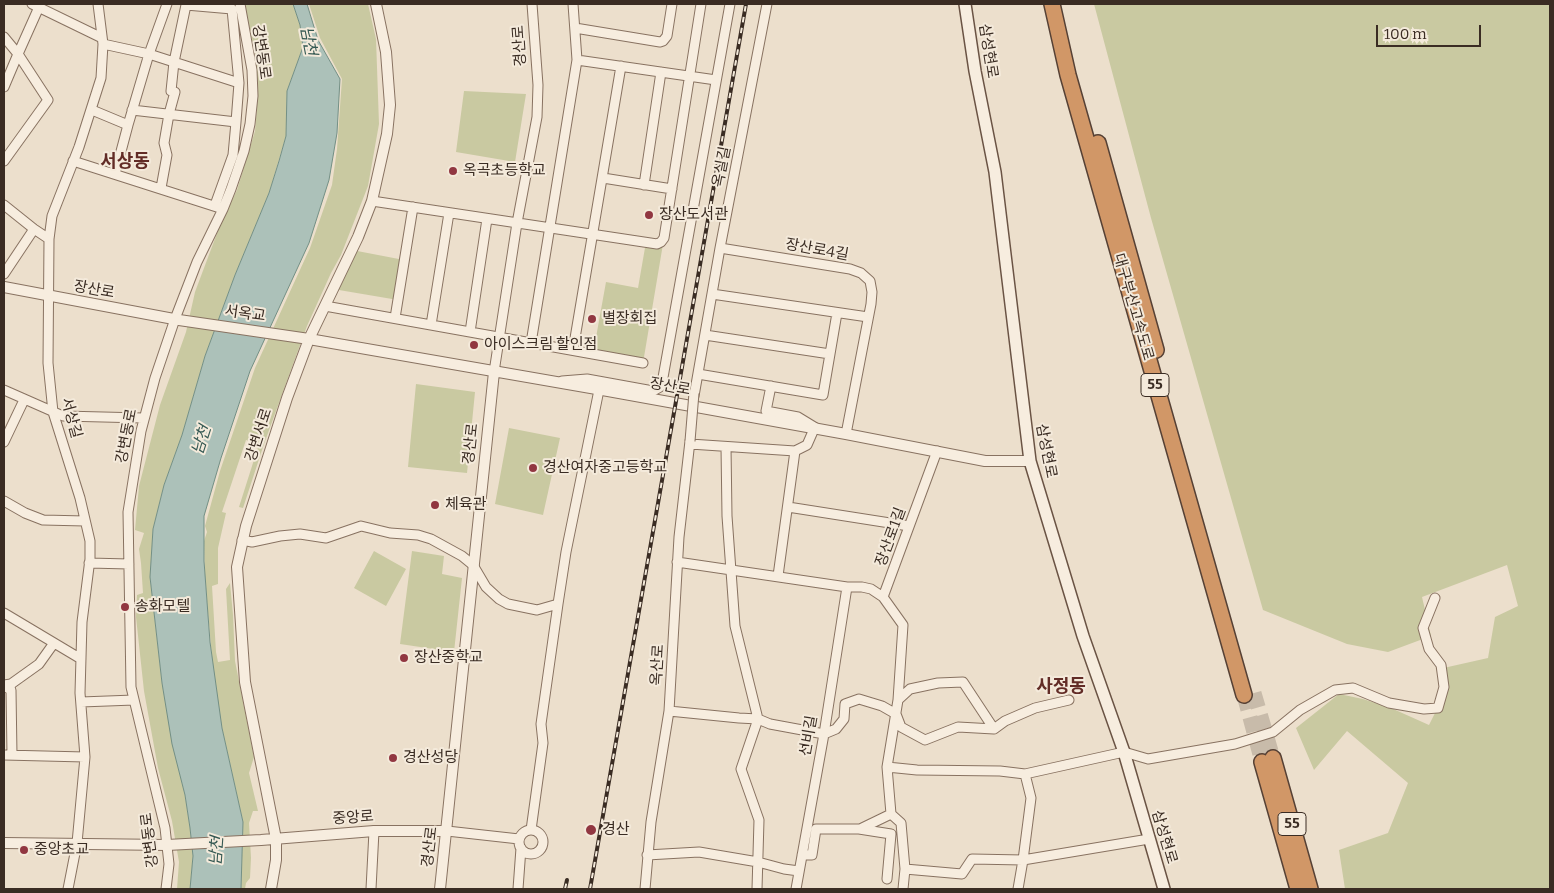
<!DOCTYPE html>
<meta charset="utf-8">
<style>
body{margin:0}
#map{position:relative;width:1554px;height:893px;overflow:hidden;background:#ecdfcc;font-family:Bitter,serif}
canvas{display:block}
.frame{position:absolute;inset:0;border:5px solid #3a2c23;pointer-events:none}
.scale{position:absolute;left:1376px;top:25px;width:105px;height:22px;box-sizing:border-box;border:2px solid #3a2c23;border-top:0;padding-left:6px;font-size:15px;line-height:18px;white-space:nowrap;color:#3a2c23;-webkit-text-stroke:4px #f4eadb;paint-order:stroke}
</style>
<div id="map">
<canvas width="1554" height="893"></canvas>
<div class="frame"></div>
<div class="scale">100 m</div>
</div>
<script>
const ctx = document.querySelector('canvas').getContext('2d');
ctx.lineJoin = 'round';
function paint(path, color) { ctx.fillStyle = color; ctx.fill(path, 'evenodd'); }
const poly = rows => new Path2D(rows.map(r => 'M' + r).join(''));
function strokePath(path, color, width, dash) { ctx.strokeStyle = color; ctx.lineWidth = width; ctx.lineCap = dash ? 'butt' : 'round'; ctx.setLineDash(dash || []); ctx.stroke(path); }
function write(font, color, halo, rows, align = 'center') {
  ctx.font = font + ' Bitter,"Noto Sans KR",serif'; ctx.lineWidth = 4; ctx.setLineDash([]); ctx.textBaseline = 'middle'; ctx.strokeStyle = halo; ctx.fillStyle = color; for (const [text, x, y, turn = 0] of rows) {
    ctx.save(); ctx.translate(x, y); ctx.rotate((+turn || 0) * Math.PI / 180); ctx.textAlign = isNaN(turn) ? turn : align; if (halo) ctx.strokeText(text, 0, 0); ctx.fillText(text, 0, 0); ctx.restore();
  }
}
paint(poly([
 [244,4,293,4,300,25,303,47,287,91,286,136,269,193,235,275,205,356,182,435,164,485,153,529,150,577,162,683,185,795,190,828,193,856,190,889,177,889,179,862,172,821,158,768,144,691,136,617,137,595,143,593,141,563,139,549,144,533,135,530,139,486,160,405,186,332,195,292,222,220,237,190,255,131,258,92,255,52],
 [309,4,368,4,376,39,379,124,368,186,341,255,331,273,307,326,264,444,243,508,239,507,259,444,246,440,222,512,226,513,218,548,218,584,212,586,216,652,218,662,230,660,226,589,230,583,233,615,235,661,254,757,249,773,258,811,253,811,249,823,251,858,250,878,246,883,245,889,241,889,243,822,220,719,213,670,205,578,204,541,207,532,205,526,220,471,255,368,310,248,332,185,337,149,342,79,320,38],
 [1094,4,1550,4,1550,889,1345,889,1339,850,1388,833,1408,783,1347,731,1314,770,1296,728,1339,694,1363,699,1391,708,1429,725,1441,701,1439,669,1488,658,1495,617,1518,606,1507,565,1422,597,1431,636,1388,652,1347,644,1263,610,1151,218],
 [464,91,526,94,515,162,456,152],
 [664,238,643,363,593,354,606,282,638,288,646,242,657,244],
 [352,250,404,260,398,300,333,289],
 [416,384,475,392,467,473,408,467],
 [509,428,560,438,543,515,495,504],
 [374,551,406,569,386,606,354,588],
 [412,551,444,556,442,574,462,578,454,652,400,644]
]), '#c9c9a1');
const water = poly([
 [293,4,307,4,318,40,340,79,337,133,329,180,309,243,250,371,221,458,204,516,204,561,210,642,222,728,243,822,241,889,190,889,193,856,190,828,185,795,172,744,162,683,150,577,153,529,164,485,182,435,205,356,235,275,269,193,279,161,286,136,287,91,303,47,300,25,293,4]
]);
paint(water, '#acc1b9');
strokePath(water, '#738f85', 1);
strokePath(poly([
 [1254,693,1273,758],
 [1244,695,1262,762]
]), '#c8bbaa', 15, [15, 8]);
const minor = poly([
 [32,4,102,38],
 [575,28,660,42,663,41,667,36,672,4],
 [4,37,18,54,39,7],
 [103,44,149,54,167,4],
 [577,60,716,80],
 [4,87,18,54,48,100,4,161],
 [92,110,128,125,115,174],
 [128,125,149,54,239,83,236,122,132,110],
 [73,161,223,209],
 [603,178,672,189],
 [644,185,661,72],
 [161,188,167,155,164,143,169,114,175,92,171,91,174,62,186,5,232,9,239,83],
 [372,201,657,244,661,242,664,238,701,4],
 [4,205,34,229,49,239],
 [215,205,233,155,236,122],
 [720,248,850,269,861,273,870,281,872,292,871,304,846,434],
 [4,274,34,229],
 [712,294,868,317],
 [325,306,643,363],
 [395,318,413,207],
 [431,325,449,213],
 [470,332,487,219],
 [705,335,830,354],
 [531,343,577,60,573,4],
 [573,350,621,66],
 [494,372,517,223,537,117,538,85,532,4],
 [698,374,823,395,837,313],
 [562,381,587,379,653,391,660,387,662,383,730,4],
 [771,386,766,411,798,417,816,428],
 [4,390,63,416,143,418],
 [694,396,720,248,767,4],
 [4,442,24,400],
 [690,444,795,451,807,445,814,429],
 [726,447,727,516,735,626,758,719,770,724,824,734,836,729,844,719,845,704,859,699,882,706,896,714,901,727,925,740,958,727,994,729,1005,721,1035,708,1069,700],
 [4,501,25,513,43,520,85,521],
 [788,507,909,526],
 [242,540,252,542,280,536,300,534,326,538,361,526,390,533,418,535,431,539,462,556,473,565,486,587,499,599,508,604,537,610,558,604],
 [677,562,847,587,862,587,871,589,883,597,937,451],
 [89,563,129,564],
 [778,576,795,451],
 [883,597,903,625,898,700,887,767,891,814,901,823,905,869,903,889],
 [4,613,81,659],
 [4,685,11,684,39,664,54,643],
 [4,686,11,690,12,755],
 [898,700,910,689,938,683,963,682,994,729],
 [81,702,134,700],
 [669,711,739,718,758,719,741,769,759,820,757,889],
 [4,755,85,757],
 [887,767,917,770,1000,771,1025,774,1124,752,1148,759,1235,744,1273,732,1300,710,1335,690,1353,688,1389,703,1424,709,1438,708,1444,687,1441,665,1429,649,1423,628,1435,598],
 [860,829,891,814],
 '519 842a12 12 0 1 1 24 0a12 12 0 1 1-24 0Z',
 [531,830,543,743,541,724,558,604,566,552,599,390],
 [447,831,519,839],
 [647,855,699,852,758,862,784,869,799,871],
 [802,855,812,855,816,829,859,829,891,834,887,879],
 [905,869,962,874,972,859,1023,860,1149,839],
 [68,889,77,843,85,757,80,693,82,622,90,559,90,541,80,498,53,412,48,363,49,239,52,216,79,147,101,78,103,44,98,4],
 [166,889,169,864,165,828,131,687,128,512,141,431,155,378,175,319,197,262,223,209,231,189,244,151,250,124,253,96,252,70,240,4],
 [371,889,374,831],
 [518,889,521,848],
 [645,889,651,822,669,711,679,537,690,441],
 [796,889,824,734,847,587],
 [1018,889,1023,860,1031,798,1025,774]
]);
const tertiary = poly([
 [4,287,179,320,309,339,608,391,846,434,985,461,1030,461],
 [4,843,167,845,261,840,374,831,447,831],
 [271,889,276,860,276,839,245,682,237,567,246,526,287,398,309,339,358,237,372,201,387,134,390,105,386,52,376,4],
 [440,889,494,372]
]);
const secondary = poly([
 [965,4,975,71,995,172,1030,461,1083,636,1124,752,1164,889]
]);
const motorway = poly([
 [1052,4,1068,75,1244,695],
 [1098,143,1156,350],
 [1273,758,1310,889],
 [1262,762,1298,889]
]);
strokePath(minor, '#887261', 11);
strokePath(tertiary, '#887261', 12);
strokePath(secondary, '#6a5344', 14);
strokePath(motorway, '#564135', 18);
strokePath(minor, '#f7eddf', 9);
strokePath(tertiary, '#f7eddf', 10);
strokePath(secondary, '#f7eddf', 11);
strokePath(motorway, '#d19767', 15);
const rail = poly([
 [565,889,567,880],
 [590,889,746,4]
]);
strokePath(rail, '#3a2c23', 4);
strokePath(rail, '#f4eadb', 2, [5.5]);
const minorBridge = poly([
 [690,441,694,393]
]);
strokePath(minorBridge, '#887261', 11, []);
strokePath(minorBridge, '#f7eddf', 9);
for (const [x, y, r, color] of [
 [453,171,5,"#913741"],
 [649,215,5,"#913741"],
 [592,319,5,"#913741"],
 [474,345,5,"#913741"],
 [533,468,5,"#913741"],
 [435,505,5,"#913741"],
 [125,607,5,"#913741"],
 [404,658,5,"#913741"],
 [393,758,5,"#913741"],
 [591,830,6,"#913741"],
 [24,850,5,"#913741"]
]) { const dot = new Path2D(); dot.arc(x, y, r, 0, 2 * Math.PI); ctx.fillStyle = color; ctx.fill(dot); strokePath(dot, '#f4eadb', 2); }
for (const [x, y, w] of [
 [1155,385,28],
 [1292,824,28]
]) { const box = new Path2D(); box.roundRect(x - w / 2, y - 11.5, w, 23, 4); ctx.fillStyle = '#f4eadb'; ctx.fill(box); strokePath(box, '#3a2c23', 1); }
write('bold 14px', '#3a2c23', null, [
 ["55",1155,385],
 ["55",1292,824]
]);
write('15px', '#3a2c23', '#f4eadb', [
 ["경산로",520,46,-94],
 ["삼성현로",988,51,81],
 ["강변동로",261,52,82],
 ["옥실길",722,167,-79],
 ["장산로4길",817,250,10],
 ["장산로",94,290,10],
 ["대구부산고속도로",1133,307,74],
 ["서옥교",245,314,8],
 ["장산로",670,387,10],
 ["서상길",71,418,75],
 ["강변서로",259,435,-72],
 ["강변동로",127,436,-79],
 ["경산로",471,444,-84],
 ["삼성현로",1046,451,79],
 ["장산로1길",891,537,-70],
 ["옥산로",658,665,-87],
 ["선비길",809,736,-80],
 ["중앙로",353,818,-4],
 ["삼성현로",1164,837,73],
 ["강변동로",150,840,-97],
 ["경산로",430,847,-83]
]);
write('15px', '#3a2c23', '#f4eadb', [
 ["옥곡초등학교",463,171],
 ["장산도서관",659,215],
 ["별장회집",602,319],
 ["아이스크림 할인점",484,345],
 ["경산여자중고등학교",543,468],
 ["체육관",445,505],
 ["송화모텔",135,607],
 ["장산중학교",414,658],
 ["경산성당",403,758],
 ["경산",602,830],
 ["중앙초교",34,850]
], 'left');
write('italic 16px', '#345852', '#f4eadb', [
 ["남천",308,41,79],
 ["남천",202,440,-72],
 ["남천",217,851,-86]
]);
write('bold 18px', '#622c26', '#f4eadb', [
 ["서상동",125,162],
 ["사정동",1061,687]
]);
</script>
